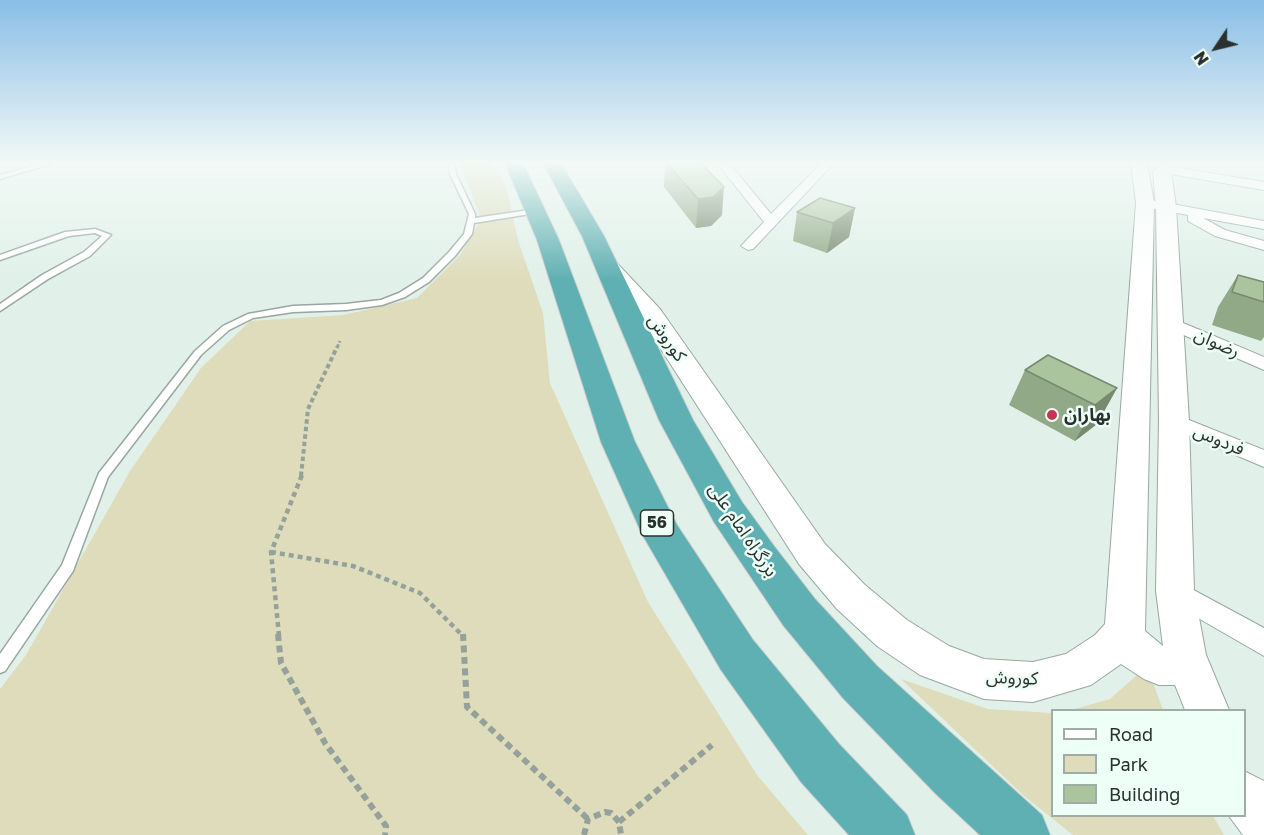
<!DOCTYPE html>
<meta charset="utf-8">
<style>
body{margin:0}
#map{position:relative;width:1264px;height:835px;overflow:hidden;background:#e1f1ea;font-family:"Golos Text",sans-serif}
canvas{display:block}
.legend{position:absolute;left:1051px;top:709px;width:195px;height:108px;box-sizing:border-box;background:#eefff7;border:2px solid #a0aca6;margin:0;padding:8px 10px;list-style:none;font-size:18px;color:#2a302d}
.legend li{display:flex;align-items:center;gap:12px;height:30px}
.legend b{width:30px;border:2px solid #a0aca6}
.north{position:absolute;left:1186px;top:18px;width:60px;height:60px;-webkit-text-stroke:4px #eefff7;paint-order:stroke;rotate:235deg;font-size:16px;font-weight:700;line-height:24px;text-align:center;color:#2a302d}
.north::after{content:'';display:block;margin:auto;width:21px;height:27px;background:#2a302d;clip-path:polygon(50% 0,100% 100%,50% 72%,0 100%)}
</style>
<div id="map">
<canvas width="1264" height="835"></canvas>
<ul class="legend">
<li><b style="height:8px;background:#fff"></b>Road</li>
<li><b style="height:16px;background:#dedcbb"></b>Park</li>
<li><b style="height:16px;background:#aac49d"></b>Building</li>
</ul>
<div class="north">N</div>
</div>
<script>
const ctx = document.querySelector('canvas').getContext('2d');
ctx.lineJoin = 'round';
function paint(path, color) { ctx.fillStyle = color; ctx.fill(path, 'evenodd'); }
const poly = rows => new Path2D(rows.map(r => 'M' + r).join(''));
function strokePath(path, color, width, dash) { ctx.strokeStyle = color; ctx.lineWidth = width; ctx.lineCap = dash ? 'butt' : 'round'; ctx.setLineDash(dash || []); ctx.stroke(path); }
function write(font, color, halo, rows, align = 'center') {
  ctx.font = font + ' "Golos Text","Noto Sans Arabic",sans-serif'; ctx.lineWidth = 5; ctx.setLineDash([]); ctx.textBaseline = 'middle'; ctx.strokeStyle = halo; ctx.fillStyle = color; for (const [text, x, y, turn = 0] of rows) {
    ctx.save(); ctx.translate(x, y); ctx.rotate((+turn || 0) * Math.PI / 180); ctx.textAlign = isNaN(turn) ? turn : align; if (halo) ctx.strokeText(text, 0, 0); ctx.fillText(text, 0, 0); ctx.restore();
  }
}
paint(poly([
 [460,163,493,163,506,186,518,240,543,313,550,383,648,602,757,775,808,835,0,835,0,689,26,655,130,471,201,368,250,321,343,315,417,298,460,255,481,219],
 [1147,666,1163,710,1071,710,1110,699],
 [901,679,988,709,1052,713,1052,816,1213,816,1224,835,1073,835,1023,795]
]), '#dedcbb');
const service = poly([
 [45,163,54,163,0,179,0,175,45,163],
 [448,163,454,163,456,174,475,214,475,218,536,209,539,211,536,213,474,223,472,234,455,256,429,282,405,297,382,305,346,310,293,312,253,318,229,330,201,355,108,477,73,571,5,671,0,673,0,654,62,565,99,473,195,351,223,326,248,314,293,306,346,304,381,300,399,293,423,278,449,252,464,234,469,214,450,174,448,163],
 [95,229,111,235,90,256,48,279,0,311,0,304,42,275,84,252,102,236,95,233,69,236,0,260,0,255,65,232,95,229]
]);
const minor = poly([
 [717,163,729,163,771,214,822,163,834,163,753,249,748,250,741,246,764,222,717,163],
 [1162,165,1264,182,1264,190,1158,172,1156,169,1162,165],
 [1145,199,1264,221,1264,229,1203,218,1225,230,1264,241,1264,250,1215,236,1188,221,1188,215,1140,206,1140,200,1145,199],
 [1169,317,1264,357,1264,370,1163,326,1160,322,1169,317],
 [1174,414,1264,450,1264,467,1167,426,1163,421,1167,416,1174,414],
 [1175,580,1264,628,1264,656,1165,599,1161,591,1165,583,1175,580]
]);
const secondary = poly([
 [1131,163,1147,163,1154,203,1145,631,1163,646,1156,591,1159,421,1156,207,1153,171,1162,166,1171,171,1176,207,1189,421,1194,591,1206,655,1229,710,1185,710,1175,685,1159,685,1144,679,1121,664,1091,685,1033,702,984,699,920,675,877,646,837,609,799,564,641,318,595,265,598,260,614,260,660,309,825,544,865,585,907,620,949,646,984,659,1033,662,1066,654,1095,635,1105,624,1136,203,1131,163],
 [1244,771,1264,781,1264,835,1243,835,1229,816,1244,816,1244,771]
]);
const trunk = poly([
 [505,163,523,163,559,240,635,442,677,525,753,640,839,744,907,815,915,835,849,835,801,782,721,670,642,534,601,442,537,240,505,163],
 [543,163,561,163,604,236,693,420,742,502,774,546,815,599,877,666,1042,815,1050,835,980,835,936,794,843,698,783,625,714,522,659,420,582,236,543,163]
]);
strokePath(service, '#98a7a0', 3);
strokePath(minor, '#98a7a0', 2);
strokePath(secondary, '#98a7a0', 2);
strokePath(trunk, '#cccdcd', 2);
strokePath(poly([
 [337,348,340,341]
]), '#95a19b', 3, [4, 2]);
strokePath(poly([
 [301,476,308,409,337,347]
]), '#95a19b', 4, [4.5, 3]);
strokePath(poly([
 [271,552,353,566,420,593,463,636],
 [279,636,271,552,302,475]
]), '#95a19b', 4.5, [5, 4]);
strokePath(poly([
 [278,634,281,663,325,743,386,826,385,835],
 [463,634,467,707,588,819],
 [619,822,712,745],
 [584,835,588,819,605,812,611,813,619,822,621,835]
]), '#95a19b', 6, [7, 4.5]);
paint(service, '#fff');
paint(minor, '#fff');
paint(secondary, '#fff');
paint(trunk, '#5fb0b2');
paint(poly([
 [665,163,701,163,722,215,711,226,696,228,664,187],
 [855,208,849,237,827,253,793,241,797,212],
 [1238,275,1264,282,1264,337,1261,341,1212,325,1218,307],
 [1025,370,1117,388,1097,424,1075,441,1009,405]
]), '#92a987');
paint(poly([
 [724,187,722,215,711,226,696,228,698,199],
 [855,208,849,237,827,253,833,223],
 [1117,388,1097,424,1075,441,1095,405]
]), '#77896e');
const building = poly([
 [667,163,701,163,724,187,713,197,698,199,667,163],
 [820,198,855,208,833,223,797,212,820,198],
 [1238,275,1264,282,1264,302,1232,292,1238,275],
 [1048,355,1117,388,1095,405,1025,370,1048,355]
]);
paint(building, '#aac49d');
strokePath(building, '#77896e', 1.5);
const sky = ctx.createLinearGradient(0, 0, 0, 280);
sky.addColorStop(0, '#8abee7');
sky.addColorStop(0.58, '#f2f9f6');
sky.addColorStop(1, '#f2f9f600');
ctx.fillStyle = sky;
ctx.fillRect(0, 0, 1264, 280);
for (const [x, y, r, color] of [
 [1052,415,6,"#c43459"]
]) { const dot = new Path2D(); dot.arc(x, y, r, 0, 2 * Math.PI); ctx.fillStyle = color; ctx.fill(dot); strokePath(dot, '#eefff7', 2); }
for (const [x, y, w] of [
 [657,523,33]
]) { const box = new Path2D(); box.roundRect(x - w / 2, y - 13, w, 26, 4.5); ctx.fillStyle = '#eefff7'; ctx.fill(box); strokePath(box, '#2a302d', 1.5); }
write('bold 16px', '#2a302d', null, [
 ["56",657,523]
]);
write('18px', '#2a302d', '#eefff7', [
 ["کوروش",667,338,55],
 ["رضوان",1217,343,24],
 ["فردوس",1219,440,23],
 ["بزرگراه امام علی",743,530,56],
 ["کوروش",1012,678,2]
]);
write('bold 18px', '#2a302d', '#eefff7', [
 ["بهاران",1064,415]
], 'left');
</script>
